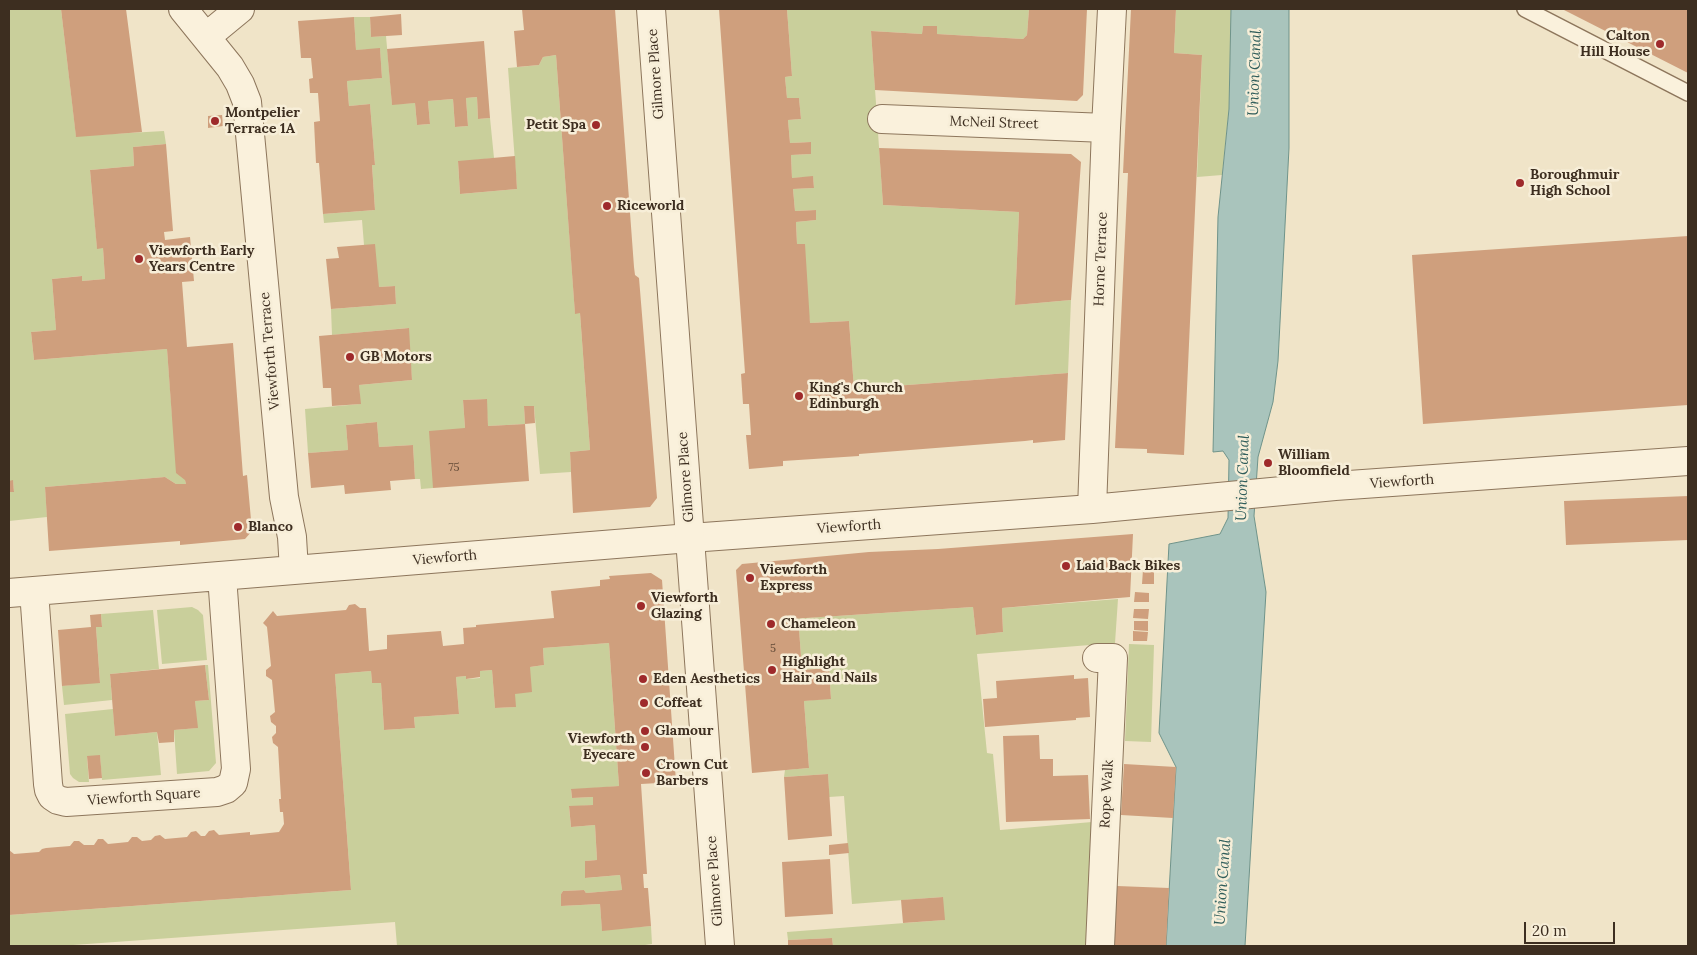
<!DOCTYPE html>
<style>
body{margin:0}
#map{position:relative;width:1697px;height:955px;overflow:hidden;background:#f0e4c8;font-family:Lora,serif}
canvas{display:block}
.frame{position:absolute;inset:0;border:10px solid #3d2e20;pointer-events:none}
.scale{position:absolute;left:1524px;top:922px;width:91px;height:22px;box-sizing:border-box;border:2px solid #3d2e20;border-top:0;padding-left:6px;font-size:15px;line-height:18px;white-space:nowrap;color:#3d2e20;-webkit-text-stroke:4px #f7eed8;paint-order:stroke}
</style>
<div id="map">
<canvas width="1697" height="955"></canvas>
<div class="frame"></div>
<div class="scale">20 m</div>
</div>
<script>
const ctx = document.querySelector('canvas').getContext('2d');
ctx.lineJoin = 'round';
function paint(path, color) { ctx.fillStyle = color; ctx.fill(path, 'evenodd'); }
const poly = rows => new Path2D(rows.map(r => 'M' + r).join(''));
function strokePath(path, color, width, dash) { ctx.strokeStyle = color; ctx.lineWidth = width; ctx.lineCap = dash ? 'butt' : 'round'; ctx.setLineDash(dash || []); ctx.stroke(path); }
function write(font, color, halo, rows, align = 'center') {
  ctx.font = font + ' Lora,serif'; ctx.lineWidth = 5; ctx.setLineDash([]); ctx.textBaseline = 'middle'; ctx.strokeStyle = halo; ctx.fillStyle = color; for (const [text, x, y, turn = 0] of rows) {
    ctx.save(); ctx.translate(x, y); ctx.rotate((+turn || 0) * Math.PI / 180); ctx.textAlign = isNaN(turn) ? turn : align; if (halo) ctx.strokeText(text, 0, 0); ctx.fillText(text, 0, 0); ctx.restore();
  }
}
paint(poly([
 [9,9,61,9,76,136,164,131,166,144,133,147,134,166,90,170,97,248,103,248,105,279,82,281,81,276,52,279,56,330,31,332,34,360,167,349,172,415,186,484,176,484,165,477,45,487,47,517,9,521,9,492,14,491,13,481,9,481],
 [787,9,1029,9,1027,35,1023,39,937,34,937,26,923,26,922,34,871,31,883,205,1019,212,1015,305,1071,300,1068,373,854,389,849,321,810,323,797,244,796,222,816,220,816,210,795,211,793,189,814,188,813,177,792,178,791,155,811,154,810,142,790,143,788,120,801,119,799,98,787,98,785,77,792,76],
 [1176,9,1231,9,1229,109,1222,175,1197,177,1202,55,1174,53],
 [354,17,370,17,371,37,386,36,392,104,415,103,417,125,430,124,428,101,453,99,455,127,468,126,466,98,477,97,478,119,490,118,494,158,458,162,460,194,517,189,508,68,539,65,543,57,556,55,575,313,580,313,590,450,570,452,571,472,540,474,534,406,524,407,525,424,488,426,486,399,463,400,465,428,433,488,421,489,420,479,415,479,413,445,379,447,377,422,346,425,348,450,308,453,305,409,360,404,359,385,412,380,408,328,332,335,331,309,396,304,395,286,379,287,364,245,362,220,324,223,323,214,375,210,372,165,375,165,370,104,349,106,347,81,382,78,380,49,356,50],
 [1118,599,1115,643,977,654,987,753,993,754,1000,830,1092,822,1086,946,833,946,832,938,788,940,787,932,944,920,942,897,852,904,844,796,829,797,828,774,784,777,785,770,809,768,804,701,831,698,829,668,802,670,799,629,792,629,791,619,973,607,976,635,1003,632,1002,608],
 [192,607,198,610,203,615,207,660,162,664,157,610],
 [153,610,159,669,110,674,112,700,64,705,62,686,100,682,96,627,102,626,101,614],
 [609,643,619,786,571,790,572,798,593,797,593,805,569,807,571,827,595,825,597,860,585,861,586,878,620,875,622,890,586,893,584,890,563,891,561,894,561,906,600,904,602,930,651,926,652,944,638,946,397,946,395,922,59,946,9,946,9,915,351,890,335,674,371,671,372,683,381,683,384,730,415,728,414,717,459,714,456,677,466,676,467,679,480,678,480,671,492,670,495,708,515,707,515,694,530,667,544,665,543,648],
 [1129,644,1154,645,1151,742,1125,741],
 [205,665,208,665,216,763,209,771,177,774,174,730,197,728,195,701,209,700],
 [113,709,115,736,157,732,161,775,102,780,100,756,87,757,89,782,79,782,73,778,70,774,65,714]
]), '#c9cf9b');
const water = poly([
 [1231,9,1289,9,1289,148,1278,361,1273,402,1258,457,1254,516,1266,592,1245,946,1166,946,1176,767,1159,733,1169,544,1220,534,1228,518,1229,460,1223,451,1213,452,1218,217,1229,109,1231,9]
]);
paint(water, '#a9c4bc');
strokePath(water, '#6f938a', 1);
paint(poly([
 [61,9,126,9,142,132,76,137],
 [522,9,615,9,634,267,635,275,639,278,657,498,650,507,573,513,570,452,590,450,580,313,575,314,556,55,543,57,539,65,517,67,514,31,524,30],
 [719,9,787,9,792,76,785,77,787,98,799,98,801,119,788,120,790,143,811,142,811,154,791,155,792,178,813,176,814,188,793,189,795,211,816,210,816,220,796,222,797,244,805,244,810,323,849,321,854,389,1068,373,1065,440,1033,443,1033,440,1025,441,859,454,859,456,783,461,783,466,749,469,746,435,751,435,749,404,743,404,741,374,745,373],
 [1029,9,1087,9,1083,95,1077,101,875,90,871,31,922,34,923,26,937,26,937,34,1023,39,1027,35],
 [1131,9,1176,9,1174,53,1202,55,1184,455,1147,453,1147,449,1115,448,1128,173,1123,173],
 [1562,9,1688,9,1688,73,1570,13],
 [401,14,402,35,371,37,370,17],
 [354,17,356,50,380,48,382,78,347,81,349,106,370,104,375,165,372,165,375,210,323,214,319,163,316,163,314,122,320,121,318,93,310,93,309,79,313,78,311,58,301,58,298,21],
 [484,41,490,118,478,119,477,97,466,98,468,126,455,127,453,99,428,101,430,124,417,125,415,103,392,105,387,49],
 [222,115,223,126,208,128,208,116],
 [166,144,173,231,164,232,165,240,190,237,194,281,182,282,187,347,233,343,243,476,247,475,252,531,245,539,180,545,180,541,49,551,45,487,165,477,176,484,186,484,185,480,176,473,167,349,34,360,31,332,56,330,52,279,82,276,82,281,105,279,103,248,97,249,90,170,134,166,133,147],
 [879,148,1071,154,1081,162,1071,300,1015,305,1019,212,883,205],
 [515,156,517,189,460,194,458,161],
 [1688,236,1688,405,1423,424,1412,255],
 [375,244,379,287,395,286,396,304,331,309,326,259,339,258,337,247],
 [409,328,412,380,359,385,361,404,332,406,331,388,323,388,319,336],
 [487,399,488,426,525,424,529,481,433,488,429,431,465,428,463,400],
 [524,406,534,406,535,423,525,424],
 [377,422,379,447,413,445,415,479,390,481,391,490,345,494,344,485,311,488,308,453,348,450,346,425],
 [13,480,14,492,9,492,9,481],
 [1688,496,1688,540,1566,545,1564,501],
 [1133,534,1130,597,1002,608,1003,632,976,635,973,607,791,619,792,629,799,629,802,670,829,668,831,699,804,701,809,768,752,773,736,570,742,564,869,552,938,549],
 [1143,570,1154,571,1154,584,1142,584],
 [651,573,662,580,676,782,641,784,647,874,643,874,644,888,648,888,651,926,602,931,600,904,561,906,561,894,563,891,584,890,586,893,622,890,620,875,585,878,585,861,597,860,595,825,571,827,569,806,593,805,593,797,572,798,571,789,619,786,609,643,543,648,544,665,530,667,532,692,515,694,516,707,495,708,492,670,480,671,480,677,466,679,466,676,456,677,459,714,414,717,415,728,384,730,381,683,372,683,371,671,335,674,351,890,9,915,9,850,14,854,39,852,42,849,46,848,70,846,74,841,79,841,84,845,94,845,98,839,103,839,108,844,128,842,132,837,137,837,142,841,151,840,155,836,160,835,165,839,187,837,191,832,196,831,201,836,205,836,209,831,214,830,219,835,250,832,250,835,279,832,284,824,283,812,280,812,279,799,281,799,278,747,273,743,272,737,276,733,276,726,271,722,270,716,275,712,272,680,266,676,266,670,271,666,267,627,263,623,273,611,277,616,346,610,349,605,355,604,360,608,366,608,369,651,387,649,387,635,441,631,443,646,464,644,463,628,476,627,476,625,554,618,551,591,600,586,600,580,610,579,609,576],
 [1135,592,1149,593,1149,602,1134,602],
 [1134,609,1149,609,1148,619,1133,618],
 [101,614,102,627,96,627,100,683,62,686,58,630,91,627,90,615],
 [1134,621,1148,621,1148,631,1134,630],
 [1133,631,1148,632,1147,641,1133,641],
 [205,665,209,700,195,701,198,728,174,730,174,742,159,743,157,732,115,736,110,674],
 [1074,675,1074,679,1088,678,1090,717,1076,718,1076,720,985,727,983,699,997,698,996,681],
 [1039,735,1040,759,1053,759,1053,776,1088,775,1090,819,1006,822,1003,736],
 [100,755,102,778,89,779,87,756],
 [1124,764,1176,767,1173,818,1121,815],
 [828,774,832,836,788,840,784,777],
 [848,843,849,853,829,855,829,845],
 [830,859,833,914,785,917,782,862],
 [1117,886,1169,888,1166,946,1114,946],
 [943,897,945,920,903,923,901,900],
 [832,938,833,946,788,946,788,940]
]), '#cf9f7d');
const service = poly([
 [1525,9,1688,93]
]);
const minor = poly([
 [183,9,230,67,240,84,247,102,284,497,292,537,294,570],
 [206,37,240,9],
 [882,119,1106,128],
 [1092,509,1106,128,1112,9],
 [34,591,48,784,49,790,52,796,58,800,66,802,217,792,226,789,233,783,236,769,222,576],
 [9,593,690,538,1092,509,1335,486,1688,461],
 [1097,658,1113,658,1100,946]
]);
const tertiary = poly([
 [651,9,720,946]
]);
strokePath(service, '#8d765c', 18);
strokePath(minor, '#8d765c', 30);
strokePath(tertiary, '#8d765c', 30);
strokePath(service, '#faf1dc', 15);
strokePath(minor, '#faf1dc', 28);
strokePath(tertiary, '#faf1dc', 28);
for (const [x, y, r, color] of [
 [1660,44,5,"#9e2a2b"],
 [215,121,5,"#9e2a2b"],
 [596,125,5,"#9e2a2b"],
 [1520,183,5,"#9e2a2b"],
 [607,206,5,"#9e2a2b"],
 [139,259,5,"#9e2a2b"],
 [350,357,5,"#9e2a2b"],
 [799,396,5,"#9e2a2b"],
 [1268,463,5,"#9e2a2b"],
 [238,527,5,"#9e2a2b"],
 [1066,566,5,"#9e2a2b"],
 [750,578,5,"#9e2a2b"],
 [641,606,5,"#9e2a2b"],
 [771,624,5,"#9e2a2b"],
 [772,670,5,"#9e2a2b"],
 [643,679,5,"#9e2a2b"],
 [644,703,5,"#9e2a2b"],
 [645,731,5,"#9e2a2b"],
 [645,747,5,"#9e2a2b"],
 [646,773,5,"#9e2a2b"]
]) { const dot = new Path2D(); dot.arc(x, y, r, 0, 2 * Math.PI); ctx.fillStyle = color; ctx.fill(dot); strokePath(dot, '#f7eed8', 2); }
write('11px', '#624a37', null, [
 ["75",454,468],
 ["5",773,649]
]);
write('bold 14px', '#3d2e20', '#f7eed8', [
 ["Calton",1650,36,"right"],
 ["Hill House",1650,52,"right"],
 ["Montpelier",225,113],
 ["Terrace 1A",225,129],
 ["Petit Spa",586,125,"right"],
 ["Boroughmuir",1530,175],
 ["High School",1530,191],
 ["Riceworld",617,206],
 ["Viewforth Early",149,251],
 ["Years Centre",149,267],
 ["GB Motors",360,357],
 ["King's Church",809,388],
 ["Edinburgh",809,404],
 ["William",1278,455],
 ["Bloomfield",1278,471],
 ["Blanco",248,527],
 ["Laid Back Bikes",1076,566],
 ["Viewforth",760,570],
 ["Express",760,586],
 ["Viewforth",651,598],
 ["Glazing",651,614],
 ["Chameleon",781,624],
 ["Highlight",782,662],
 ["Hair and Nails",782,678],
 ["Eden Aesthetics",653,679],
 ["Coffeat",654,703],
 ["Glamour",655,731],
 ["Viewforth",635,739,"right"],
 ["Eyecare",635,755,"right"],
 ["Crown Cut",656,765],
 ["Barbers",656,781]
], 'left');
write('14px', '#3d2e20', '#f7eed8', [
 ["Gilmore Place",656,74,-94],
 ["McNeil Street",994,123,2],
 ["Horne Terrace",1101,259,-88],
 ["Viewforth Terrace",270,351,-95],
 ["Gilmore Place",686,477,-94],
 ["Viewforth",1402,482,-4],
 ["Viewforth",849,527,-4],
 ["Viewforth",445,558,-5],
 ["Rope Walk",1107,794,-87],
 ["Viewforth Square",144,797,-4],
 ["Gilmore Place",715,881,-94]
]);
write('italic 15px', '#2f5d5a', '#f7eed8', [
 ["Union Canal",1255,73,-88],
 ["Union Canal",1243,478,-88],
 ["Union Canal",1223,882,-86]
]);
</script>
